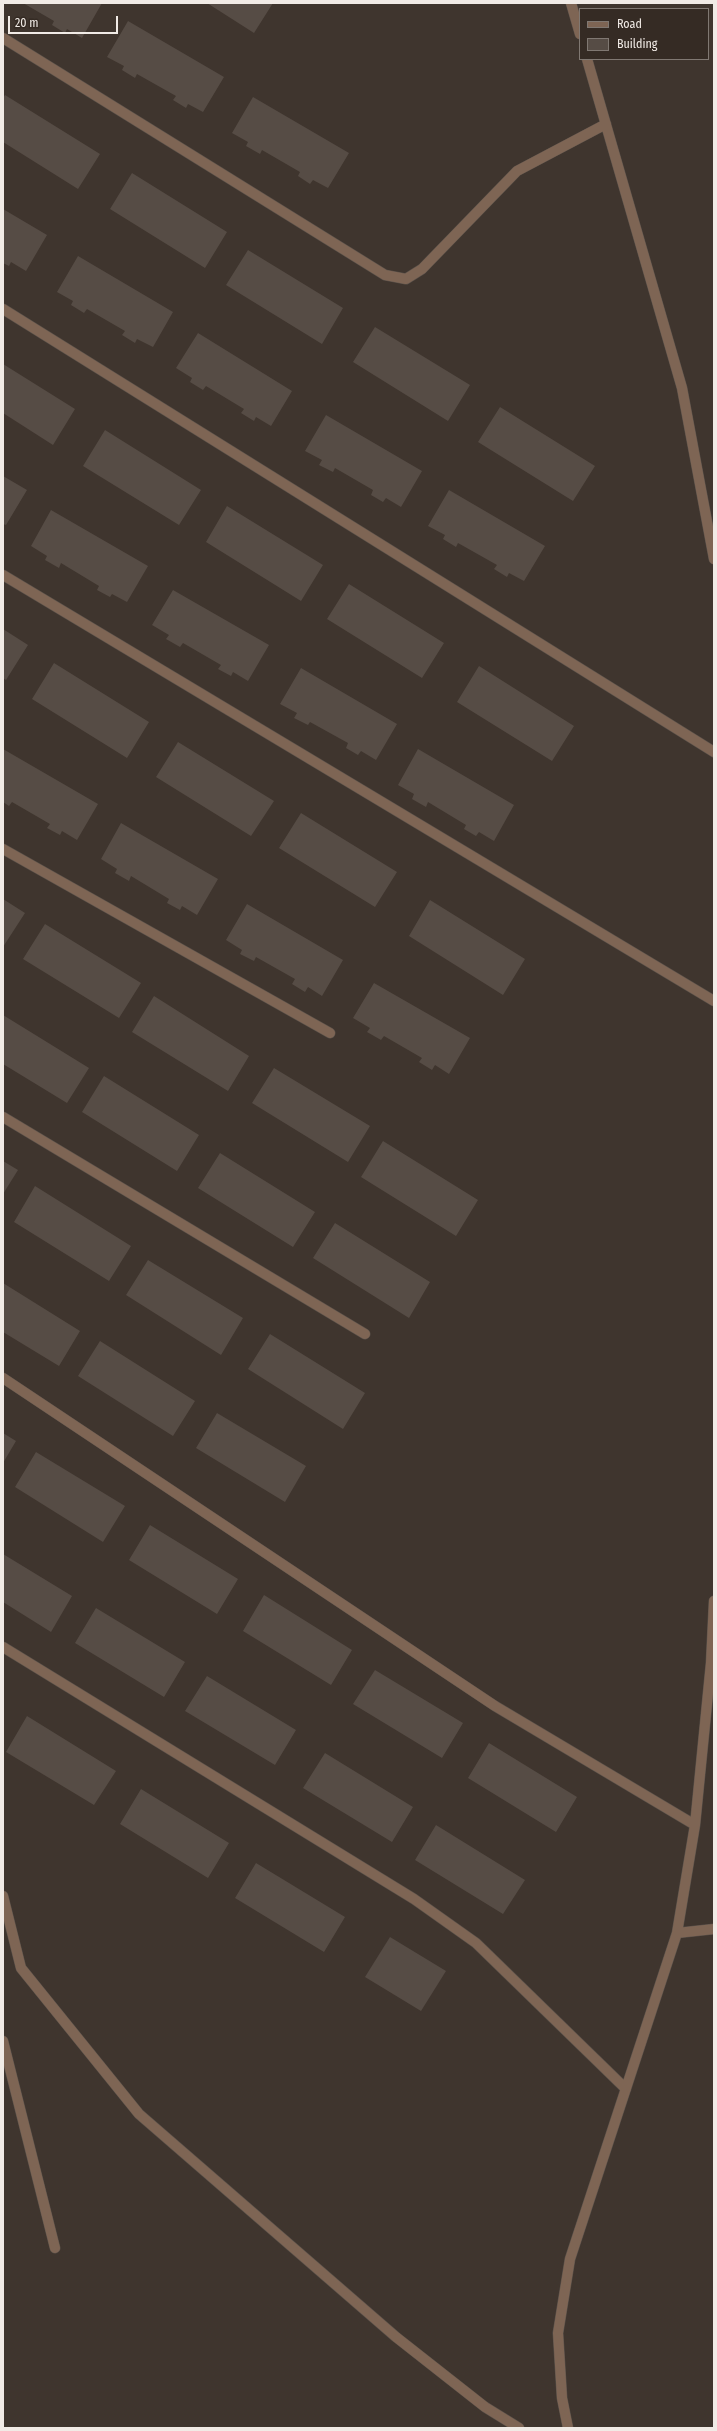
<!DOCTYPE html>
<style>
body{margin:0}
#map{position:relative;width:717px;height:2431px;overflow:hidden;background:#3f352e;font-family:"Fira Sans Condensed",sans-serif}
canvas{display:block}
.frame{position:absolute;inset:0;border:4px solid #f1ebe6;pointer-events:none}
.legend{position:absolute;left:579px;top:8px;width:130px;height:52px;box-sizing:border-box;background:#352b24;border:1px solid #807872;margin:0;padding:5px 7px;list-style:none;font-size:12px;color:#f1ebe6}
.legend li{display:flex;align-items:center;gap:8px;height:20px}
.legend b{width:20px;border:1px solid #807872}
.scale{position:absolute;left:8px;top:16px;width:110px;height:18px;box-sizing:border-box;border:2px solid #f1ebe6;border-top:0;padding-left:5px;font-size:12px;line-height:14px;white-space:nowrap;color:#f1ebe6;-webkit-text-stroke:3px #352b24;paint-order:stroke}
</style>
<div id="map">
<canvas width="717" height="2431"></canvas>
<div class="frame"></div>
<ul class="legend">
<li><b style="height:5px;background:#7e6554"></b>Road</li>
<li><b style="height:11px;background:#564c45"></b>Building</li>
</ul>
<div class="scale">20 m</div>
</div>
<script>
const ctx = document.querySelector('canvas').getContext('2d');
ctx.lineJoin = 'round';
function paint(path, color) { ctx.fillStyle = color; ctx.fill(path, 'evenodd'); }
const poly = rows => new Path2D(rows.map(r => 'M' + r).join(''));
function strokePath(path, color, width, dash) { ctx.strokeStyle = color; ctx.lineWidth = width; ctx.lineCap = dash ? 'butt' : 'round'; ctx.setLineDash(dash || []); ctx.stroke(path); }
paint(poly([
 [23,3,102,3,82,38,67,29,65,33,52,25,54,21],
 [207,3,273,3,254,33],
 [128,21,224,77,203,112,188,104,186,108,173,100,176,96,137,74,135,78,122,70,124,66,107,57],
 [5,95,100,154,78,189,3,142,3,98],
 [253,97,349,153,328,188,313,180,310,184,298,176,300,172,262,150,260,154,246,146,248,142,232,133],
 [132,173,227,232,205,268,110,209],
 [3,209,47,235,26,271,11,262,9,266,3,263],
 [248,250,343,308,322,344,226,285],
 [78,256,173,312,153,347,137,339,135,343,122,335,125,331,87,309,84,313,71,305,73,301,57,292],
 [375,327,470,385,448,421,353,362],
 [198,333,292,391,271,426,256,417,254,421,241,413,244,409,206,386,203,390,190,382,192,378,176,368],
 [3,364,75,409,53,445,3,413],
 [500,407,595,466,573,501,478,442],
 [326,415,422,471,401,507,386,498,383,502,371,495,373,490,335,468,333,472,319,465,322,460,305,451],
 [105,430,201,490,179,525,83,466],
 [3,476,27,490,6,525,3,524],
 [449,490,545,546,524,581,509,573,507,577,494,569,497,565,458,543,456,547,443,539,445,535,428,526],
 [227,506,323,565,301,601,206,542],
 [51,510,148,566,127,602,112,594,110,597,97,590,99,586,61,563,59,568,45,560,47,556,31,546],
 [349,584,444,643,422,678,327,619],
 [173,590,269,645,248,681,233,672,231,676,218,669,221,665,183,643,180,647,166,639,169,635,152,625],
 [3,629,28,645,6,680,3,678],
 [54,663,149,722,127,758,32,699],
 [479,666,574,726,552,761,457,702],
 [301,668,397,724,376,760,361,751,358,755,346,748,348,743,310,722,308,725,294,718,297,713,280,704],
 [178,742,274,801,251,836,156,777],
 [3,749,98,804,77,840,62,831,60,835,47,828,50,824,12,802,9,806,3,802],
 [418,749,514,805,494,841,479,832,476,836,464,829,466,825,428,802,426,807,412,799,414,794,398,785],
 [301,813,397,872,375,907,279,848],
 [121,823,218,879,197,915,182,906,180,910,167,903,169,899,131,876,129,881,115,873,117,869,101,859],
 [3,899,25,913,3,947],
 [430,900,525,959,503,995,409,936],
 [247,904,343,960,322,996,308,987,305,992,292,984,295,979,256,957,254,961,240,954,242,950,226,940],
 [45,924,141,983,119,1018,23,959],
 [374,983,470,1038,449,1074,435,1065,432,1070,419,1062,422,1058,384,1036,381,1040,367,1032,370,1028,353,1018],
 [154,996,249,1056,228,1091,132,1032],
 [3,1015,89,1068,67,1103,3,1064],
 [274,1068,370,1126,348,1162,252,1103],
 [104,1076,199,1135,177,1171,82,1112],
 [383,1141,478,1200,456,1236,361,1177],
 [220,1153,315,1212,293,1247,198,1188],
 [3,1161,18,1170,3,1194],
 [35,1186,131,1246,109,1281,14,1222],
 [335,1223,430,1282,409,1318,313,1258],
 [148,1260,243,1318,221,1355,126,1295],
 [3,1283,80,1331,59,1366,3,1332],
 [270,1334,365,1393,343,1429,248,1369],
 [100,1341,195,1401,173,1436,78,1376],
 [217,1413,306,1466,285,1502,196,1448],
 [3,1433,16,1441,3,1463],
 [36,1452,125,1506,103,1542,15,1487],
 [150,1525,238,1579,217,1614,129,1560],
 [3,1554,72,1596,51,1632,3,1602],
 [264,1595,352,1650,331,1685,243,1631],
 [96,1608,185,1662,164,1697,75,1643],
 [375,1670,463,1723,442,1758,353,1704],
 [207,1676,296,1730,275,1765,185,1711],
 [27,1716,116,1771,94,1805,6,1752],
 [489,1743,577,1797,556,1832,468,1778],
 [325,1753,413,1807,392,1842,303,1788],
 [141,1789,229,1843,208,1878,120,1824],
 [436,1825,525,1880,503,1914,415,1860],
 [256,1863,345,1917,324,1952,235,1898],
 [390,1937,446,1971,421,2011,365,1977]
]), '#564c45');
const minor = poly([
 [571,3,580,34],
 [3,38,385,275,406,279,422,269,517,171,606,124],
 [587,59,682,388,714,559],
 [3,309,714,752],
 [3,575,714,1001],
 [3,849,330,1033],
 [3,1117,365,1334],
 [3,1378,495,1706,695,1825],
 [3,1647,414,1899,476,1943,626,2089],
 [3,1896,21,1968,139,2114,396,2337,485,2407,519,2428],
 [677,1933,714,1929],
 [3,2041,55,2248],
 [568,2428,562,2398,558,2333,570,2259,677,1933,695,1825,711,1663,714,1601]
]);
strokePath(minor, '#5b524b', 11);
strokePath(minor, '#7e6554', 10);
</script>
